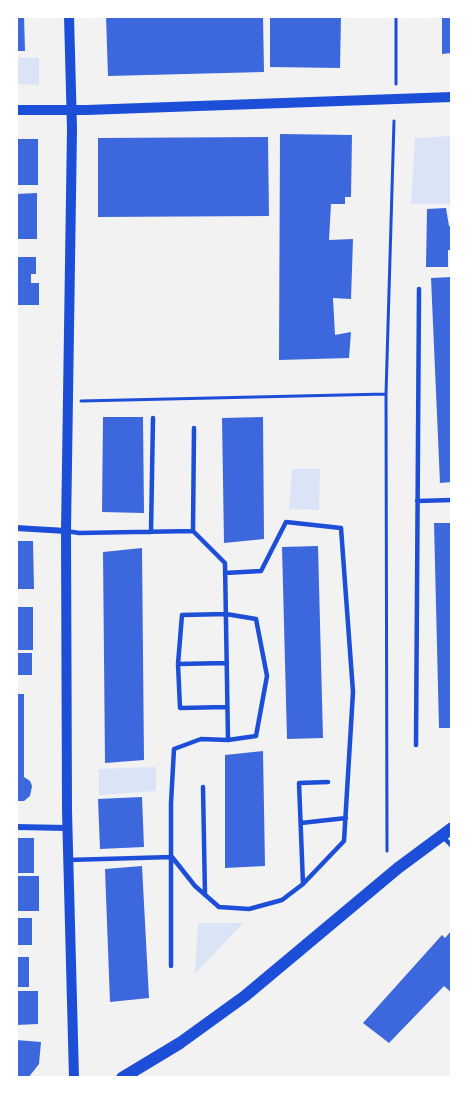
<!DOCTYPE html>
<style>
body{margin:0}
#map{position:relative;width:468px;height:1094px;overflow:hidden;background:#f2f2f2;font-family:Raleway,sans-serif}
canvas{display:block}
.frame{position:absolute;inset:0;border:18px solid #fff;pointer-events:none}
</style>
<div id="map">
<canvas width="468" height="1094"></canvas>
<div class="frame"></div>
</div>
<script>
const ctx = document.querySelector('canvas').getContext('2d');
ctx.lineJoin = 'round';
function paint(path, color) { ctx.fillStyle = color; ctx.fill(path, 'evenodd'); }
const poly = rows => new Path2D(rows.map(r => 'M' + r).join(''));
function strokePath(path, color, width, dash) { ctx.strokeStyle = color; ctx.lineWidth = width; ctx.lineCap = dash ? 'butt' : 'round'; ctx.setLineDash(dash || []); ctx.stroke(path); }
paint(poly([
 [16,58,39,58,39,85,17,84],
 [451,136,451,204,411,204,415,138],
 [292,469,320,469,319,510,289,509],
 [156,767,156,791,99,795,99,769],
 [198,923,243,923,195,974]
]), '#dbe4f7');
paint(poly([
 [16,16,24,16,25,51,16,51],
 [106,16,263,16,264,72,108,76],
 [270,16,341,16,340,68,270,67],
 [442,16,452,16,452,53,442,54],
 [280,134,352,135,351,197,345,197,345,204,331,204,329,240,353,239,351,299,333,298,335,335,351,332,349,358,279,360],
 [268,137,269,216,98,217,98,138],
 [16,139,38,139,38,185,16,185],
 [37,193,37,239,16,239,16,194],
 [446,208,449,226,452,226,452,250,448,250,448,267,426,267,427,209],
 [16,257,36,257,36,274,31,274,31,283,39,283,39,305,16,305],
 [452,277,452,482,440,483,431,278],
 [103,417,143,417,144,513,102,512],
 [263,417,264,539,224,543,222,418],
 [434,523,452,523,452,728,439,728],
 [16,541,33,541,34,589,16,589],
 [318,546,323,738,287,739,282,547],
 [142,548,144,760,105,763,103,552],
 [16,607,33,607,33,650,16,650],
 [16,653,32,653,32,675,16,675],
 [16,694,24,694,24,777,30,781,32,786,30,796,24,801,16,801],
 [263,751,265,866,225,868,225,755],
 [142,797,144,847,100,849,98,799],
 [16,838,34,838,34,873,16,873],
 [142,866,149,998,110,1002,105,869],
 [16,876,39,876,39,911,16,911],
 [16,918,32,918,32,945,16,945],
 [452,930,452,993,444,986,389,1043,363,1023,442,935,445,938],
 [16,957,29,957,29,987,16,987],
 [16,991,38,991,38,1024,16,1025],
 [16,1040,41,1042,39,1064,28,1078,16,1078]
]), '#3d67dc');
strokePath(poly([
 [396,84,396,16],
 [81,401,386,394],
 [387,851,386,394,394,121]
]), '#1d4ed8', 3);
strokePath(poly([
 [417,501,452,500],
 [66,531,79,533,193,531,225,563,228,740,201,739,174,749,171,803,171,966],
 [193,531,194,428],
 [151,532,153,418],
 [178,664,227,663],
 [227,707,180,708,178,664,182,615,226,614,256,619,267,676,256,736,228,740],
 [416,745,419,289],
 [203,787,205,895],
 [301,823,346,818],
 [443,837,452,846],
 [68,860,172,857,195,886,219,907,249,909,282,900,303,884,344,841,353,692,341,528,286,522,261,571,225,573],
 [303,884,299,783,328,782]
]), '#1d4ed8', 4.5);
strokePath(poly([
 [16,528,66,531],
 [16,827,67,828]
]), '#1d4ed8', 6);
strokePath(poly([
 [69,16,72,129,66,531,67,811,74,1078],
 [16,110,86,110,452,97]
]), '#1d4ed8', 10);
strokePath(poly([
 [122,1078,180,1043,245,996,398,868,452,828]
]), '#1d4ed8', 12);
</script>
